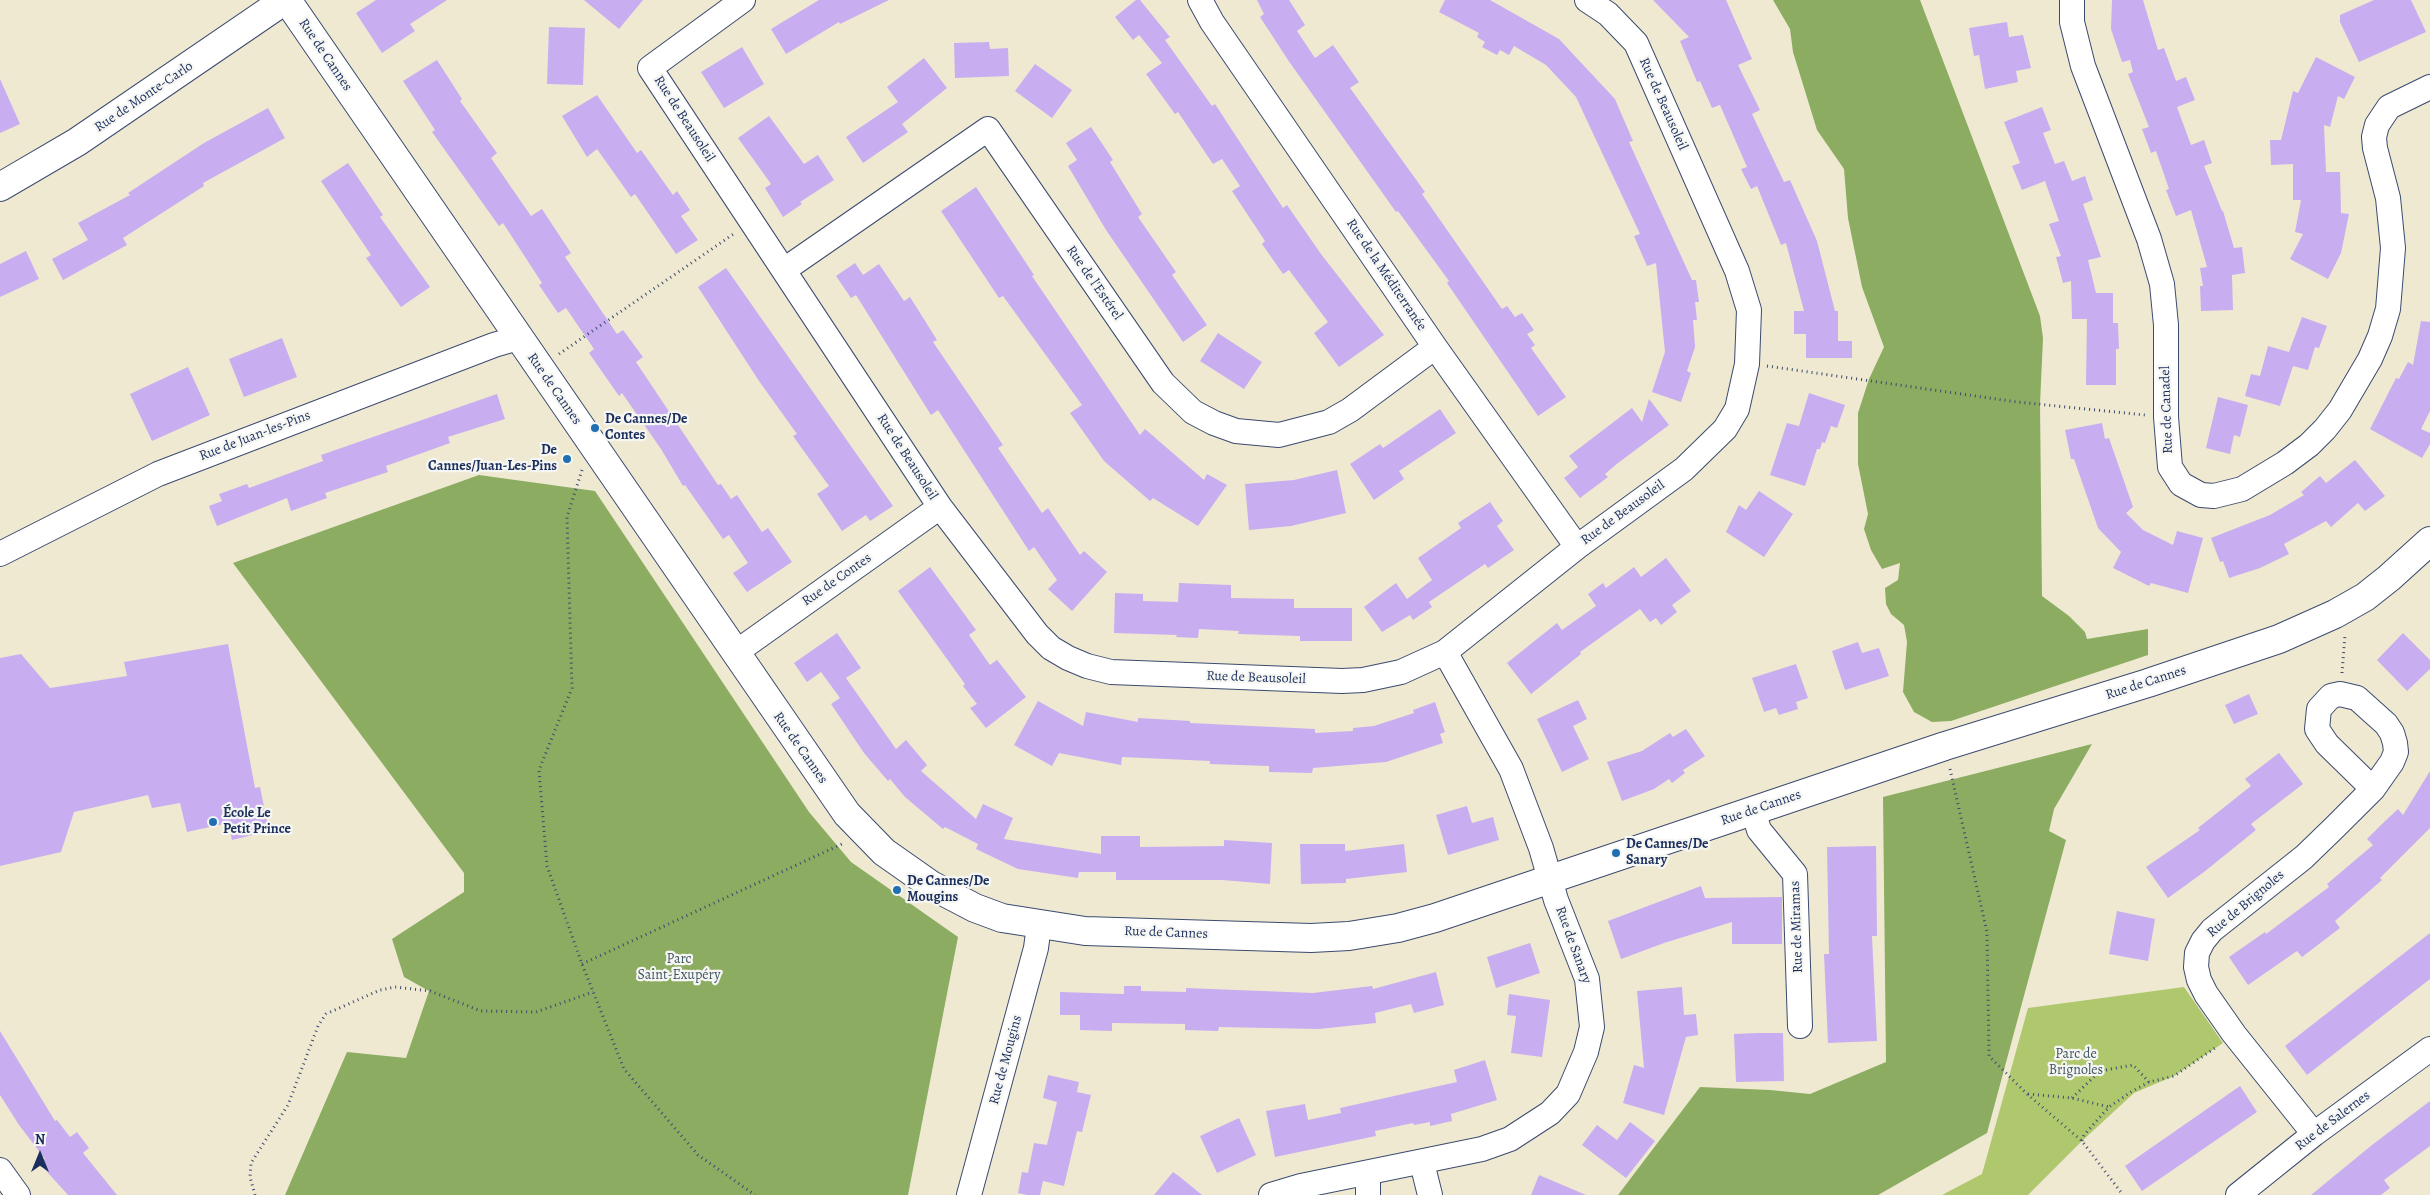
<!DOCTYPE html>
<meta charset="utf-8">
<style>
body{margin:0}
#map{position:relative;width:2430px;height:1195px;overflow:hidden;background:#efe9d2;font-family:Alegreya,serif}
canvas{display:block}
.north{position:absolute;left:15px;top:1130px;width:50px;height:50px;-webkit-text-stroke:4px #f6f6f2;paint-order:stroke;rotate:0deg;font-size:14px;font-weight:700;line-height:20px;text-align:center;color:#1b2f5e}
.north::after{content:'';display:block;margin:auto;width:18px;height:22px;background:#1b2f5e;clip-path:polygon(50% 0,100% 100%,50% 72%,0 100%)}
</style>
<div id="map">
<canvas width="2430" height="1195"></canvas>
<div class="north">N</div>
</div>
<script>
const ctx = document.querySelector('canvas').getContext('2d');
ctx.lineJoin = 'round';
function paint(path, color) { ctx.fillStyle = color; ctx.fill(path, 'evenodd'); }
const poly = rows => new Path2D(rows.map(r => 'M' + r).join(''));
function strokePath(path, color, width, dash) { ctx.strokeStyle = color; ctx.lineWidth = width; ctx.lineCap = dash ? 'butt' : 'round'; ctx.setLineDash(dash || []); ctx.stroke(path); }
function write(font, color, halo, rows, align = 'center') {
  ctx.font = font + ' Alegreya,serif'; ctx.lineWidth = 4.5; ctx.setLineDash([]); ctx.textBaseline = 'middle'; ctx.strokeStyle = halo; ctx.fillStyle = color; for (const [text, x, y, turn = 0] of rows) {
    ctx.save(); ctx.translate(x, y); ctx.rotate((+turn || 0) * Math.PI / 180); ctx.textAlign = isNaN(turn) ? turn : align; if (halo) ctx.strokeText(text, 0, 0); ctx.fillText(text, 0, 0); ctx.restore();
  }
}
paint(poly([
 [2184,987,2223,1043,2174,1076,2134,1093,2082,1141,2028,1195,1942,1195,1982,1174,2028,1008]
]), '#afc86e');
paint(poly([
 [1773,0,1920,0,2040,316,2043,338,2040,404,2042,596,2069,616,2085,632,2087,639,2148,629,2148,655,1951,721,1932,722,1914,712,1903,692,1907,642,1904,625,1891,614,1886,604,1885,588,1898,580,1900,563,1882,569,1871,550,1864,529,1868,514,1858,464,1858,413,1869,379,1884,347,1862,287,1848,218,1844,169,1817,130,1793,52,1790,29],
 [479,475,595,491,809,812,851,862,958,937,908,1195,285,1195,347,1052,406,1058,429,991,404,977,392,939,464,892,464,873,233,563],
 [2092,744,2054,809,2049,831,2066,840,1987,1133,1878,1195,1618,1195,1700,1087,1770,1090,1810,1094,1886,1062,1883,797]
]), '#8bac61');
paint(poly([
 [376,0,447,0,410,24,415,31,382,53,356,13],
 [584,0,643,0,619,29],
 [819,0,889,0,840,24,839,22,786,54,771,29],
 [1136,0,1140,0,1170,37,1165,40,1212,106,1215,104,1283,208,1287,205,1321,254,1384,335,1339,367,1314,333,1328,322,1289,270,1283,274,1262,244,1265,241,1232,191,1240,186,1222,159,1213,164,1178,112,1175,114,1146,74,1162,63,1139,35,1133,40,1115,17],
 [1257,0,1289,0,1305,25,1297,31,1315,58,1333,45,1359,82,1350,88,1425,192,1422,194,1502,309,1507,306,1515,317,1522,313,1534,330,1527,334,1535,345,1531,348,1566,397,1538,416,1447,283,1449,281,1398,211,1396,212,1288,60,1260,17,1264,14],
 [1445,0,1490,0,1559,39,1615,99,1633,141,1629,142,1692,280,1696,280,1699,302,1695,302,1697,320,1693,320,1695,347,1687,371,1691,373,1681,402,1652,392,1665,352,1656,263,1647,266,1634,236,1640,234,1576,97,1546,65,1514,46,1509,55,1500,50,1497,55,1482,47,1485,42,1477,37,1479,33,1439,12],
 [1653,0,1726,0,1752,59,1738,65,1760,110,1752,114,1784,182,1790,180,1817,241,1835,311,1838,311,1838,341,1852,341,1852,358,1806,358,1806,334,1794,334,1794,311,1804,311,1786,243,1781,245,1757,186,1751,189,1741,169,1747,167,1720,105,1712,108,1700,81,1697,82,1680,41,1689,37],
 [2112,0,2143,0,2158,50,2164,48,2176,81,2186,77,2195,100,2177,107,2191,145,2204,140,2212,163,2204,166,2222,211,2223,211,2234,248,2242,247,2245,273,2232,275,2233,310,2201,311,2200,286,2203,286,2200,268,2207,267,2191,210,2176,216,2166,190,2169,189,2156,151,2151,153,2142,129,2149,127,2128,74,2133,72,2130,60,2122,62,2111,29],
 [2374,0,2411,0,2426,32,2359,62,2340,22,2340,15],
 [2007,22,2009,37,2023,35,2031,68,2016,71,2018,82,1985,89,1979,55,1974,56,1969,28],
 [549,27,585,28,583,85,547,84],
 [989,42,990,49,1008,48,1009,76,955,78,954,43],
 [742,47,764,84,724,108,701,72],
 [2316,57,2355,77,2344,99,2338,96,2330,127,2324,125,2326,172,2340,172,2341,213,2349,214,2341,253,2328,279,2290,259,2303,234,2295,232,2301,200,2293,200,2293,164,2271,165,2270,140,2281,140,2293,91,2298,93],
 [924,58,947,88,902,124,908,132,863,163,846,137,898,102,887,87],
 [437,60,462,99,460,101,497,153,491,158,531,216,542,209,571,253,565,257,617,334,623,330,643,357,636,362,718,485,721,484,731,499,737,495,762,532,768,528,792,562,747,592,733,573,748,563,729,535,723,539,685,485,683,486,661,449,622,393,619,396,589,353,594,349,566,308,558,313,539,285,542,283,503,223,499,226,432,132,435,130,403,81],
 [1035,64,1072,90,1052,118,1015,91],
 [0,79,20,124,0,133],
 [597,95,637,153,641,150,673,195,677,191,690,210,681,216,698,240,676,254,635,194,631,197,597,149,587,157,562,116],
 [2042,107,2051,130,2043,133,2055,164,2064,161,2072,181,2085,176,2093,200,2083,204,2101,257,2088,260,2096,293,2113,293,2113,323,2118,323,2119,349,2116,349,2116,385,2086,385,2087,319,2072,319,2071,281,2063,283,2056,257,2061,256,2049,224,2059,221,2045,181,2022,190,2012,166,2020,163,2004,122],
 [268,108,285,138,203,183,204,186,123,238,127,245,63,280,52,259,88,240,78,223,130,195,128,193,204,143],
 [769,116,804,164,818,155,834,180,800,202,802,204,783,217,765,188,771,184,738,138],
 [1091,127,1113,160,1110,162,1142,214,1138,217,1176,272,1172,275,1207,325,1183,342,1106,230,1068,166,1077,160,1066,143],
 [348,163,383,215,380,217,430,287,401,307,366,258,371,255,321,181],
 [976,187,1034,275,1032,276,1140,435,1145,429,1204,480,1207,474,1227,485,1198,526,1153,498,1150,501,1104,461,1070,413,1082,405,1003,296,999,298,941,211],
 [26,251,39,279,0,297,0,264],
 [855,263,863,275,879,264,904,301,910,297,937,340,933,342,1003,445,998,448,1042,513,1048,508,1080,555,1084,551,1107,572,1072,611,1048,589,1057,580,1034,547,1029,551,938,410,931,415,856,295,851,298,836,276],
 [726,268,893,506,870,521,866,515,842,531,817,494,829,486,793,436,797,434,759,381,698,287],
 [2302,317,2327,326,2319,348,2315,347,2308,370,2293,366,2280,406,2245,396,2251,374,2260,376,2268,346,2289,352],
 [2421,321,2430,322,2430,411,2421,429,2430,433,2430,444,2422,458,2370,429,2396,378,2399,379,2408,362,2413,365],
 [1218,333,1262,362,1244,389,1200,361],
 [282,338,297,377,244,397,229,359],
 [188,367,210,415,152,441,130,394],
 [1809,393,1845,405,1837,428,1831,426,1825,443,1822,442,1820,449,1817,449,1805,486,1770,475,1787,423,1799,426],
 [497,394,505,419,448,437,450,443,386,466,388,472,325,493,327,498,291,511,287,498,217,526,209,506,222,501,219,494,247,484,249,488,323,461,321,455],
 [2218,397,2248,405,2240,437,2234,435,2230,454,2206,448],
 [1649,399,1669,425,1618,463,1605,474,1608,477,1580,498,1564,478,1578,467,1569,456,1632,408,1642,422],
 [1440,409,1456,433,1399,471,1404,479,1374,500,1350,464,1380,444,1383,448],
 [2102,423,2105,439,2109,438,2133,507,2126,513,2143,530,2173,545,2177,531,2203,538,2188,593,2151,583,2149,586,2113,568,2121,552,2098,528,2074,459,2071,459,2065,430],
 [2355,460,2385,496,2365,511,2358,503,2331,527,2326,521,2284,544,2289,554,2260,568,2229,578,2223,561,2220,562,2211,538,2270,515,2304,495,2301,492,2320,476,2326,483],
 [1337,470,1346,513,1291,526,1249,530,1245,484,1294,480],
 [1759,491,1793,514,1764,557,1726,532,1739,505,1746,510],
 [1490,502,1503,521,1497,526,1514,550,1488,568,1485,564,1429,602,1432,607,1413,620,1410,615,1382,632,1364,607,1396,583,1407,599,1432,580,1418,558,1461,528,1458,523],
 [1666,558,1691,591,1672,605,1677,612,1661,625,1656,618,1650,622,1640,609,1580,652,1581,654,1531,694,1507,663,1557,623,1562,630,1596,606,1588,594,1603,583,1606,588,1634,567,1641,577],
 [930,567,976,630,969,635,990,665,997,660,1026,697,986,728,970,708,977,704,963,686,965,684,898,591],
 [1179,583,1231,585,1231,598,1294,599,1294,608,1352,608,1352,641,1300,641,1300,636,1238,634,1239,631,1199,629,1198,638,1176,637,1177,635,1114,633,1115,593,1143,594,1143,601,1178,602],
 [837,633,861,668,846,678,896,749,906,740,927,765,921,771,976,819,983,804,1013,818,1004,839,1101,854,1101,836,1140,836,1140,847,1224,846,1224,840,1272,843,1270,884,1222,880,1116,880,1116,872,1079,872,1078,878,1018,869,976,849,978,844,945,827,943,829,905,797,890,779,888,781,864,753,831,704,840,698,821,672,807,682,794,663],
 [2403,633,2430,660,2430,669,2407,691,2377,660],
 [1858,642,1862,653,1879,648,1889,676,1845,690,1832,651],
 [228,644,255,788,260,787,269,831,232,840,228,823,187,832,180,803,152,808,148,795,74,812,61,852,0,866,0,658,21,654,50,688,127,676,124,662],
 [1796,664,1808,698,1796,702,1798,709,1779,715,1776,708,1764,712,1752,678],
 [2249,694,2258,714,2234,724,2225,705],
 [1578,700,1587,719,1573,726,1589,759,1562,772,1537,719],
 [1038,701,1083,726,1086,712,1138,722,1138,718,1190,721,1190,723,1315,729,1315,733,1353,731,1353,728,1374,726,1414,713,1413,710,1435,702,1445,732,1440,734,1443,743,1386,762,1313,768,1312,773,1269,772,1269,766,1210,764,1210,761,1122,757,1121,765,1059,753,1052,766,1014,745],
 [1686,729,1705,756,1683,770,1685,773,1672,783,1669,779,1654,789,1622,801,1607,762,1642,751,1670,733,1673,737],
 [2279,753,2303,784,2251,824,2256,830,2204,872,2168,898,2146,867,2200,830,2198,828,2251,786,2245,779],
 [2430,771,2430,828,2380,878,2382,880,2335,921,2340,928,2302,957,2297,951,2248,985,2229,957,2265,932,2266,934,2329,887,2327,884,2373,845,2367,839,2382,824,2398,809,2403,815],
 [1467,806,1472,823,1493,817,1499,840,1448,855,1436,815],
 [1300,844,1345,844,1345,851,1404,844,1407,872,1346,879,1346,883,1301,884],
 [1876,846,1877,936,1872,936,1877,1041,1828,1043,1824,954,1829,954,1827,847],
 [1701,886,1705,898,1782,897,1782,944,1732,944,1732,922,1664,943,1621,959,1608,921],
 [2117,911,2155,919,2148,961,2109,954],
 [2430,933,2430,979,2307,1075,2285,1046],
 [1530,943,1540,973,1496,988,1487,957],
 [1436,972,1444,1005,1414,1013,1411,1004,1375,1013,1376,1023,1319,1029,1219,1027,1218,1031,1185,1030,1185,1024,1112,1023,1112,1031,1080,1030,1080,1015,1060,1015,1060,992,1124,994,1124,986,1141,986,1141,991,1186,992,1186,988,1313,993,1372,986,1373,989],
 [1682,987,1684,1015,1696,1014,1698,1035,1686,1037,1664,1115,1623,1103,1634,1065,1644,1068,1637,991],
 [1509,994,1550,1000,1542,1057,1511,1053,1516,1016,1507,1015],
 [0,1031,55,1121,57,1120,70,1137,77,1132,89,1148,83,1153,117,1195,68,1195,39,1163,45,1159,19,1125,0,1095],
 [1758,1033,1783,1033,1784,1081,1736,1082,1734,1034],
 [1485,1060,1497,1100,1451,1114,1452,1121,1430,1126,1430,1122,1414,1125,1413,1123,1375,1131,1376,1136,1275,1157,1266,1111,1305,1104,1308,1120,1341,1113,1340,1108,1457,1082,1454,1070],
 [1048,1075,1079,1082,1077,1092,1091,1095,1082,1132,1077,1131,1064,1186,1043,1181,1040,1195,1027,1195,1018,1193,1022,1172,1028,1173,1034,1143,1047,1145,1057,1102,1043,1098],
 [2240,1086,2257,1112,2142,1191,2125,1166],
 [2430,1101,2430,1146,2384,1180,2390,1188,2381,1195,2311,1195,2372,1145],
 [1239,1118,1256,1155,1217,1173,1200,1136],
 [1630,1122,1655,1141,1626,1178,1582,1145,1597,1125,1617,1140],
 [1173,1172,1180,1177,1202,1195,1154,1195],
 [1539,1175,1586,1195,1531,1195]
]), '#c8aef0');
const street = poly([
 [743,0,650,68,940,507,1037,634,1051,648,1068,658,1087,666,1111,672,1342,681,1363,680,1401,672,1445,652,1577,547,1684,469,1725,429,1737,409,1747,364,1749,310,1737,271,1636,43,1608,14,1587,0],
 [1200,0,1212,22,1435,347,1577,547],
 [2072,0,2072,22,2083,66,2149,239,2162,284,2166,325,2166,417,2170,467,2181,484,2201,495,2214,496,2242,489,2285,463,2309,445,2325,429,2340,410,2370,359,2380,336,2388,309,2393,248,2388,198,2375,148,2374,137,2377,125,2389,107,2430,87],
 [784,270,988,129,1163,383,1193,412,1214,423,1236,431,1279,435,1329,422,1350,410,1435,347],
 [0,554,158,474,494,345,518,338],
 [735,653,940,507],
 [1753,810,1759,830,1795,874,1800,1026],
 [2314,1134,2234,1034,2206,994,2199,980,2196,967,2197,953,2203,941,2212,930,2304,857,2335,827,2373,789,2392,762,2396,752,2395,743,2392,733,2386,724,2357,698,2340,694,2331,696,2319,709,2317,729,2327,744,2373,789],
 [1422,1163,1430,1195],
 [0,1170,18,1195],
 [1368,1173,1368,1195],
 [969,1195,1036,948,1039,925],
 [1271,1195,1301,1186,1482,1149,1510,1139,1550,1113,1568,1094,1586,1052,1592,1027,1587,979,1556,900,1541,848,1511,769,1445,652],
 [2238,1195,2314,1134,2430,1049]
]);
const secondary = poly([
 [287,0,847,814,884,852,931,885,975,908,1002,918,1085,931,1311,938,1349,936,1398,928,1435,918,1945,746,2148,683,2279,639,2335,614,2365,597,2389,578,2430,541],
 [0,187,77,142,285,0]
]);
strokePath(street, '#3b4b6f', 26);
strokePath(secondary, '#3b4b6f', 30);
strokePath(poly([
 [559,354,735,233],
 [1767,366,2017,402,2145,415],
 [582,470,567,517,572,688,539,770,547,866,582,964,624,1069,698,1155,755,1195],
 [2342,673,2345,635],
 [1950,769,1987,932,1989,1056,2027,1094,2082,1141,2123,1195],
 [582,964,842,844],
 [2028,1094,2072,1098,2109,1107],
 [2072,1098,2100,1071,2133,1065,2149,1082],
 [2082,1141,2084,1135,2109,1107,2131,1092,2149,1082,2174,1076,2218,1046],
 [255,1195,250,1177,251,1163,288,1105,318,1026,326,1014,380,990,395,987,430,991,481,1011,536,1012,593,992]
]), '#3b4b6f', 3, [1, 4]);
strokePath(street, '#fff', 24);
strokePath(secondary, '#fff', 28);
for (const [x, y, r, color] of [
 [595,428,5,"#1f6fb2"],
 [567,459,5,"#1f6fb2"],
 [213,822,5,"#1f6fb2"],
 [1616,853,5,"#1f6fb2"],
 [897,890,5,"#1f6fb2"]
]) { const dot = new Path2D(); dot.arc(x, y, r, 0, 2 * Math.PI); ctx.fillStyle = color; ctx.fill(dot); strokePath(dot, '#f6f6f2', 2); }
write('14px', '#1b2f5e', '#f6f6f2', [
 ["Rue de Cannes",325,55,56],
 ["Rue de Monte-Carlo",144,97,-34],
 ["Rue de Beausoleil",1663,104,66],
 ["Rue de Beausoleil",684,119,57],
 ["Rue de la Méditerranée",1386,275,56],
 ["Rue de l'Estérel",1094,283,55],
 ["Rue de Cannes",554,389,55],
 ["Rue de Canadel",2167,410,-92],
 ["Rue de Juan-les-Pins",255,436,-21],
 ["Rue de Beausoleil",907,457,57],
 ["Rue de Beausoleil",1623,513,-36],
 ["Rue de Contes",837,580,-35],
 ["Rue de Beausoleil",1256,678,2],
 ["Rue de Cannes",2146,683,-18],
 ["Rue de Cannes",800,748,55],
 ["Rue de Cannes",1761,808,-19],
 ["Rue de Brignoles",2246,904,-40],
 ["Rue de Miramas",1797,927,-92],
 ["Rue de Cannes",1166,933,2],
 ["Rue de Sanary",1573,945,70],
 ["Rue de Mougins",1006,1060,-75],
 ["Rue de Salernes",2333,1121,-37]
]);
write('bold 14px', '#1b2f5e', '#f6f6f2', [
 ["De Cannes/De",605,420],
 ["Contes",605,436],
 ["De",557,451,"right"],
 ["Cannes/Juan-Les-Pins",557,467,"right"],
 ["École Le",223,814],
 ["Petit Prince",223,830],
 ["De Cannes/De",1626,845],
 ["Sanary",1626,861],
 ["De Cannes/De",907,882],
 ["Mougins",907,898]
], 'left');
write('14px', '#405562', '#f6f6f2', [
 ["Parc",679,960],
 ["Saint-Exupéry",679,976],
 ["Parc de",2076,1055],
 ["Brignoles",2076,1071]
]);
</script>
